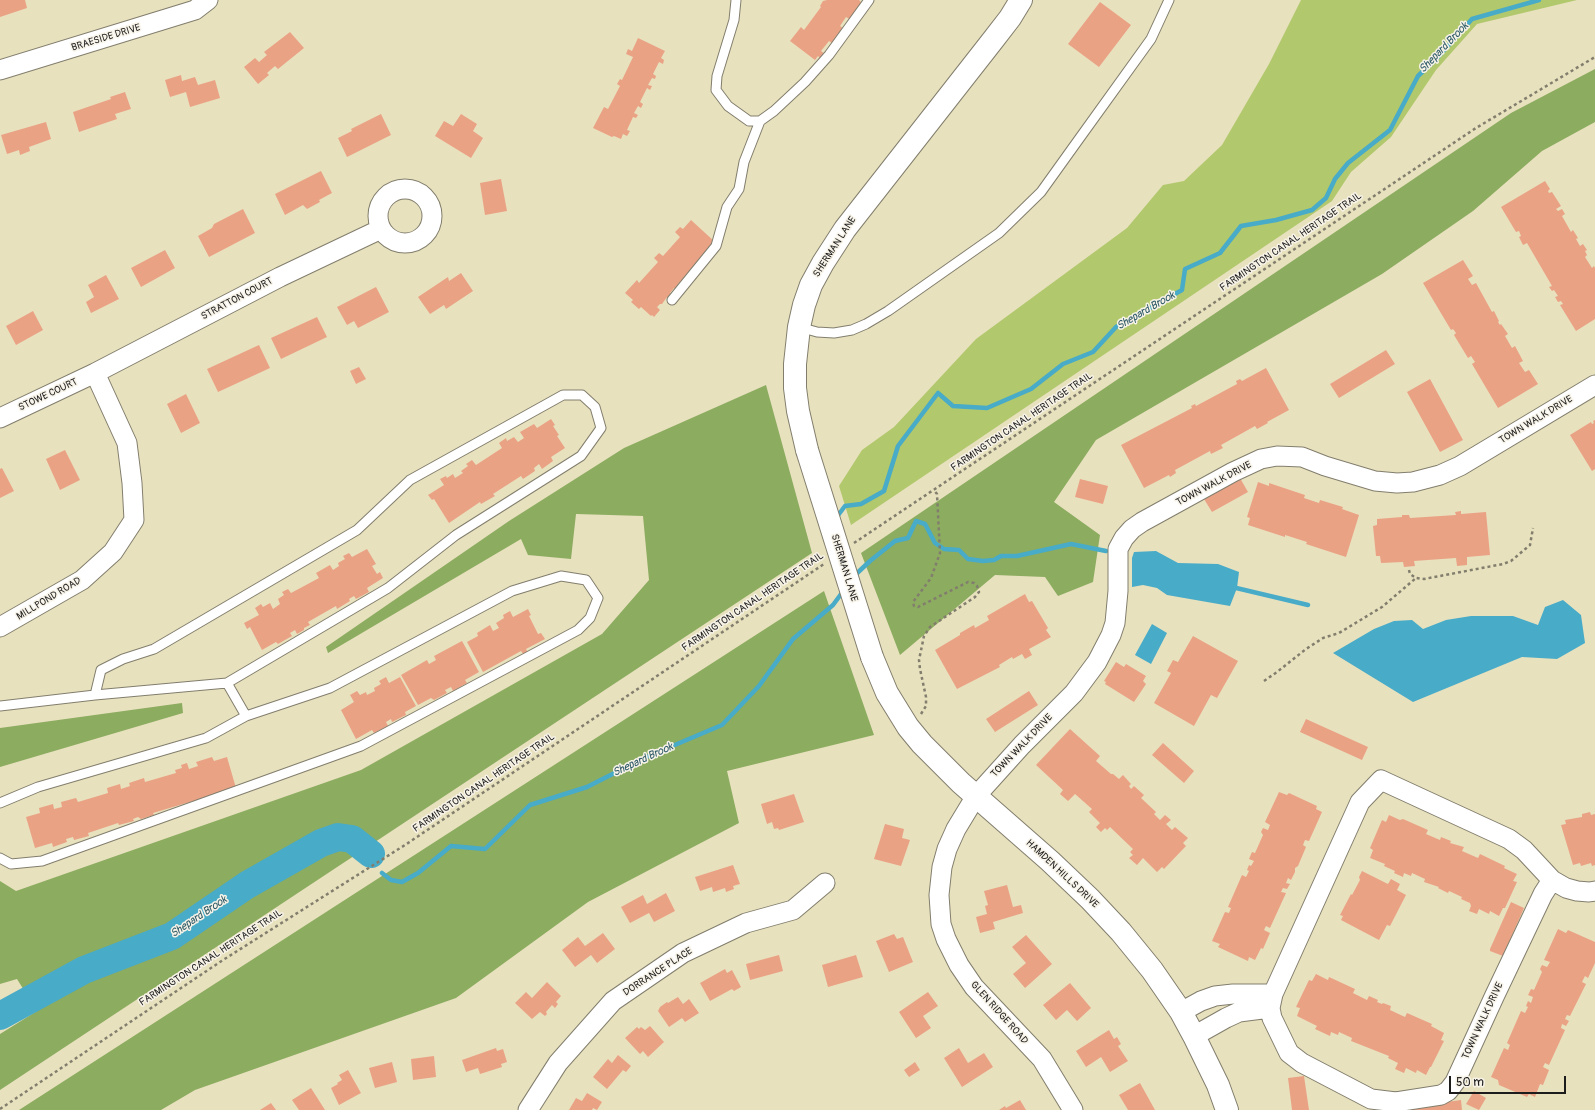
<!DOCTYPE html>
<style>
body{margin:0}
#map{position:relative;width:1595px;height:1110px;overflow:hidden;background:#e8e1be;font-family:Pangolin,sans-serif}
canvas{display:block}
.scale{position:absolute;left:1449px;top:1076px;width:117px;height:18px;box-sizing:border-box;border:2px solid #1c1c1c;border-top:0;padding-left:5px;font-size:12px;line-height:14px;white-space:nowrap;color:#1c1c1c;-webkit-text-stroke:3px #f7f3e8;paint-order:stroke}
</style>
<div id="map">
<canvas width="1595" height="1110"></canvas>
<div class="scale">50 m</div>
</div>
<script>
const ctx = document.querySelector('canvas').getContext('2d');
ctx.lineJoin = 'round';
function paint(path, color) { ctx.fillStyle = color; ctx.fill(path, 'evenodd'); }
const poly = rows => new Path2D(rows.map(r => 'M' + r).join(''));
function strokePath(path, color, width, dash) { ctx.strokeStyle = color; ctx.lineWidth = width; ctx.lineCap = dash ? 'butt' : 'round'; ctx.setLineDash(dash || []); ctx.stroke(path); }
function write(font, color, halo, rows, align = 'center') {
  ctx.font = font + ' Pangolin,sans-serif'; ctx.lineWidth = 3; ctx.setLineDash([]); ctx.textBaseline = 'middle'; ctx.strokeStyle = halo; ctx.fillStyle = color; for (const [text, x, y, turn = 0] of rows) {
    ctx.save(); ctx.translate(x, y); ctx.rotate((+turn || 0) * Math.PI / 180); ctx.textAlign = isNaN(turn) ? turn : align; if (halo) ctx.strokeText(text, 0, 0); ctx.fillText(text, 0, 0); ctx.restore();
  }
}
paint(poly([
 [1301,0,1577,0,1477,24,1436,70,1391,137,1351,172,1332,201,851,525,839,486,862,450,894,427,976,339,1127,228,1163,185,1184,181,1222,145,1269,64]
]), '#b1c86d');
paint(poly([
 [1595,69,1595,122,1542,151,1473,211,1382,274,1096,440,1054,502,1100,535,1093,582,1058,596,1045,577,995,575,900,655,861,553,1511,113],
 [766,385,812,553,0,1090,0,1034,37,1011,17,979,0,984,0,881,16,891,361,770,602,634,649,580,643,516,576,514,571,559,528,555,521,539,328,653,326,647,509,521,624,448],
 [824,591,874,735,727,771,739,823,588,902,456,998,195,1090,161,1110,19,1110],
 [182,703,183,713,0,767,0,728]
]), '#8cac60');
paint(poly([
 [1156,551,1178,563,1218,564,1239,572,1237,588,1230,606,1167,595,1157,588,1143,585,1132,587,1132,558,1134,552],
 [1563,600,1581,615,1585,643,1557,659,1522,657,1413,702,1333,653,1374,629,1394,621,1412,620,1423,629,1446,620,1471,616,1513,616,1538,625,1545,607],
 [1152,624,1167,633,1151,664,1135,655]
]), '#48abc8');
strokePath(poly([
 [836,518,845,506,861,504,884,491,898,446,938,393,953,406,987,408,1031,389,1063,364,1093,352,1116,327,1182,290,1185,269,1220,253,1241,226,1276,220,1312,210,1326,198,1335,179,1348,163,1390,130,1418,76,1438,57,1472,19,1539,0],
 [853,577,870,561,895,541,908,538,916,521,925,524,935,543,944,549,959,550,968,559,983,561,994,560,1001,556,1017,556,1071,544,1106,551],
 [1232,587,1308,605],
 [382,873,391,880,402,882,418,873,451,846,485,849,530,805,587,787,644,758,722,725,759,686,793,639,833,605,844,590]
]), '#48abc8', 4.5);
strokePath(poly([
 [0,1016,84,970,172,936,247,885,321,843,338,837,352,839,371,854]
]), '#48abc8', 28);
paint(poly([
 [0,0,25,0,27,8,0,17],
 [827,0,859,0,863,4,851,20,846,17,840,26,844,29,833,44,829,41,821,51,825,54,821,59,818,56,815,60,790,41,801,27,804,30,821,7,820,6,823,1],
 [1100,2,1131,25,1099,67,1068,44],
 [290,32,304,48,278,69,275,66,267,73,269,75,258,84,244,67,255,58,259,62,267,55,264,52],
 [638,38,665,51,661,58,664,60,663,64,659,62,653,74,656,76,655,79,652,78,648,85,652,86,650,90,647,88,640,102,643,104,641,108,638,106,634,113,638,115,636,118,633,117,627,130,630,131,627,136,623,134,621,139,614,136,612,137,593,128,604,107,608,109,620,86,617,84,620,79,622,80,633,57,626,54,628,49,632,51],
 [181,75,182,81,195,77,198,85,215,80,220,98,190,107,186,92,170,97,165,80],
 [125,92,131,109,115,114,117,119,79,132,73,112,111,99,110,97],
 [381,114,391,135,347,157,338,138,352,131,351,129],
 [461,114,477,124,473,131,483,138,471,158,435,136,444,121,453,126],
 [46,122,51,139,29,147,30,151,20,155,19,150,7,154,1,135],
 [321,171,332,193,319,200,320,202,307,209,303,205,285,215,275,194],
 [501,179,507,211,485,215,480,183],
 [1545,181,1550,189,1548,191,1549,193,1552,192,1561,206,1556,209,1558,211,1562,209,1565,214,1562,216,1571,232,1573,230,1578,238,1576,239,1580,246,1583,244,1587,250,1585,251,1587,255,1585,257,1592,268,1594,266,1595,268,1595,319,1576,331,1560,305,1563,304,1561,301,1558,302,1555,297,1558,296,1554,290,1552,291,1549,287,1552,286,1527,243,1523,245,1519,237,1521,236,1519,231,1516,232,1501,207],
 [243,209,255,233,209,257,198,236,212,228,214,224],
 [691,220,715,242,698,261,699,261,689,276,687,274,678,284,679,286,676,290,674,288,670,293,672,295,669,299,667,297,662,304,660,304,657,307,660,310,654,317,652,315,651,316,641,307,639,309,631,302,633,300,625,293,637,280,639,283,658,262,654,258,659,253,663,256,680,237,675,232,680,227,683,229],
 [165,250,175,268,141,287,131,268],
 [1463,260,1473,276,1468,279,1472,285,1476,283,1492,312,1494,311,1499,321,1498,322,1500,325,1501,324,1508,334,1505,336,1512,348,1515,346,1523,361,1519,363,1525,372,1529,370,1538,384,1498,408,1472,364,1475,362,1471,356,1468,358,1454,335,1456,333,1453,329,1451,330,1423,283],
 [461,273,473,291,446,309,444,305,430,314,418,297,448,277,449,281],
 [106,275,119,299,91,313,86,302,94,297,88,285],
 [376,287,389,312,358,328,354,321,347,325,337,307],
 [33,311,43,330,16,345,6,326],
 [317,317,327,337,281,359,271,338],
 [259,345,270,368,218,392,207,369],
 [1386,350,1395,364,1339,398,1330,384],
 [359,367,366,379,356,384,350,371],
 [1266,368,1289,410,1267,422,1268,423,1257,429,1255,426,1221,445,1223,448,1211,454,1210,451,1175,470,1176,473,1170,477,1169,475,1144,488,1121,445,1192,408,1191,406,1195,404,1196,406,1237,384,1236,381,1240,379,1242,381],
 [1430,379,1463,440,1440,452,1407,392],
 [186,394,200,423,181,433,167,404],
 [551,419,555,425,553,426,559,435,557,436,565,448,551,457,553,461,542,469,539,464,534,468,535,471,523,479,521,476,493,494,495,496,481,504,480,502,449,523,434,499,432,500,428,495,444,485,440,479,446,476,447,478,453,474,455,478,463,473,461,471,468,466,466,464,472,460,476,465,502,448,499,443,506,438,507,441,514,437,518,442,524,438,520,432,534,424,537,428],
 [1595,420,1595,469,1592,471,1570,435,1591,422,1592,424,1594,423,1593,421],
 [65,450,80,480,60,490,46,459],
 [2,468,14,491,0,498,0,469],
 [1240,478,1248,492,1212,512,1204,499],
 [1080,479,1108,486,1103,504,1075,497],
 [1258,482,1269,486,1269,483,1305,495,1304,498,1319,503,1320,500,1343,507,1342,509,1359,515,1346,557,1306,544,1307,542,1285,535,1285,537,1248,525,1250,518,1247,517],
 [1461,511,1461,514,1486,512,1490,555,1467,557,1467,565,1457,566,1456,558,1414,561,1415,566,1404,567,1403,562,1381,563,1380,556,1376,556,1373,526,1377,525,1377,519,1402,517,1402,515,1409,515,1410,518,1456,515,1455,512],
 [367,549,376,564,372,566,377,574,380,572,383,578,367,588,369,592,356,599,354,596,349,599,350,601,337,609,336,606,308,622,310,625,304,628,304,630,297,634,295,630,290,633,292,636,278,644,276,642,262,650,250,627,247,629,244,623,259,615,255,608,261,604,263,607,270,603,273,609,280,604,278,599,284,595,282,592,288,589,291,593,319,578,316,573,330,565,333,570,339,566,338,563,345,559,343,556,349,553,352,557],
 [1025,594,1029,602,1032,601,1048,628,1046,630,1051,637,1029,649,1032,655,1025,659,1022,654,1013,659,1012,657,999,665,1000,667,957,689,935,650,960,635,960,633,974,625,975,628,989,620,987,616],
 [528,609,531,615,529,616,538,634,541,633,545,639,526,649,528,653,524,655,521,651,483,672,467,642,478,636,477,633,490,625,493,631,499,628,496,623,504,618,503,615,510,611,513,617],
 [1193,636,1238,661,1217,698,1211,695,1194,726,1154,703,1171,673,1167,671,1173,660,1178,662],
 [462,641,479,672,465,680,467,683,453,691,451,687,445,690,447,693,434,700,431,698,418,705,401,675,427,660,429,664,436,660,434,656],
 [1116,662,1124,667,1126,664,1146,676,1143,681,1146,684,1134,702,1105,684,1106,682,1104,681],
 [386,677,389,683,400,677,416,706,405,712,406,715,392,722,391,719,386,722,388,726,374,733,372,730,356,739,341,710,354,702,350,695,357,691,360,695,366,692,367,695,375,691,374,688,381,684,379,681],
 [1029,691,1038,705,995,732,986,719],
 [1306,719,1368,747,1362,760,1300,732],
 [1070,729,1100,756,1096,761,1111,774,1113,774,1119,779,1123,775,1131,784,1129,786,1131,789,1134,786,1144,795,1141,798,1156,812,1154,814,1160,820,1165,815,1171,820,1166,824,1172,830,1175,827,1188,838,1183,843,1186,846,1164,869,1162,867,1157,872,1143,858,1137,865,1129,858,1133,855,1130,852,1133,849,1110,827,1107,830,1105,828,1101,832,1096,827,1100,823,1089,812,1092,809,1075,794,1068,801,1060,794,1063,790,1036,765],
 [1163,743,1194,771,1184,783,1152,755],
 [212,757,214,761,227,757,236,788,206,800,205,797,199,799,200,802,193,804,193,801,153,813,154,815,141,819,138,817,133,819,134,821,119,825,118,823,88,833,89,836,74,840,73,837,66,839,67,842,53,847,52,843,35,848,26,817,40,813,39,808,53,804,54,809,62,807,61,802,76,798,78,802,108,793,107,788,120,784,121,789,130,786,129,783,144,778,145,782,176,773,175,770,182,768,181,765,187,763,189,769,198,766,196,762],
 [1279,792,1287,795,1289,793,1317,806,1316,809,1322,812,1309,841,1305,840,1303,845,1306,847,1298,866,1295,868,1295,872,1291,880,1288,878,1286,883,1290,884,1287,889,1283,888,1281,892,1286,893,1270,928,1266,926,1264,930,1270,933,1263,949,1261,948,1255,960,1249,957,1248,961,1218,947,1220,944,1212,941,1225,912,1229,913,1231,908,1228,907,1242,875,1246,877,1249,871,1247,870,1249,865,1251,866,1254,861,1249,859,1252,852,1255,853,1263,835,1261,832,1263,828,1268,830,1270,825,1265,822],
 [794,794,804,822,779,830,778,828,774,829,772,822,767,824,761,804],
 [1590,812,1591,815,1595,814,1595,865,1592,866,1591,863,1581,866,1580,863,1573,865,1561,825,1566,824,1565,820,1582,817,1582,814],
 [1389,815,1400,820,1403,819,1428,830,1426,834,1440,840,1441,837,1451,841,1450,843,1464,847,1462,851,1478,858,1480,854,1505,866,1504,868,1517,874,1513,881,1517,882,1505,908,1503,908,1499,916,1490,911,1489,914,1479,909,1477,914,1469,911,1471,906,1470,903,1461,899,1462,897,1449,891,1448,893,1438,888,1439,887,1424,882,1425,879,1412,873,1411,876,1404,873,1403,877,1394,873,1395,871,1384,866,1385,864,1370,858,1373,850,1370,848,1382,820,1386,822],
 [885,824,904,829,902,838,910,840,901,866,874,859],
 [733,865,740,884,733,886,734,889,726,892,725,888,713,892,712,887,700,891,695,877],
 [1362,871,1388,884,1391,879,1400,884,1397,890,1406,895,1390,926,1387,925,1379,940,1341,920,1343,916,1340,915,1351,894,1352,895,1360,880,1359,877],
 [1007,885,1013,907,1021,905,1023,913,993,922,995,929,980,933,976,917,987,914,985,906,988,905,984,891],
 [666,893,675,911,654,922,649,913,630,923,621,907,643,895,647,904],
 [1511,902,1524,908,1503,956,1490,951,1490,949],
 [1558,929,1566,933,1568,930,1595,942,1595,963,1588,978,1585,976,1582,982,1586,984,1570,1016,1567,1015,1565,1019,1569,1021,1566,1026,1562,1024,1561,1028,1565,1030,1549,1065,1545,1063,1543,1067,1549,1070,1543,1085,1540,1084,1535,1097,1529,1094,1527,1097,1499,1085,1498,1080,1491,1077,1504,1048,1508,1050,1510,1045,1507,1043,1521,1011,1525,1013,1528,1007,1526,1006,1528,1001,1531,1003,1533,997,1528,995,1531,989,1534,990,1542,972,1540,969,1542,965,1547,967,1550,962,1544,960],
 [603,933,615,949,597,963,591,955,575,967,562,950,578,937,585,946],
 [894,934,897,939,903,937,913,962,889,972,876,941],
 [1026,935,1052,964,1025,988,1013,974,1026,963,1012,947],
 [779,955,783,971,750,980,746,964],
 [856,955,863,977,828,987,822,965],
 [725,969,727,973,732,970,741,987,734,991,732,989,710,1001,700,983],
 [1316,974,1328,980,1329,977,1355,989,1353,993,1367,1000,1369,996,1378,1000,1377,1002,1382,1004,1383,1003,1391,1006,1390,1010,1405,1017,1407,1013,1432,1024,1431,1026,1444,1033,1441,1040,1444,1041,1431,1067,1430,1067,1426,1075,1417,1070,1416,1073,1406,1068,1404,1073,1395,1069,1398,1063,1388,1058,1389,1056,1351,1041,1352,1038,1339,1032,1338,1035,1331,1032,1330,1036,1315,1029,1317,1026,1297,1016,1300,1008,1296,1007,1309,980,1312,981],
 [547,982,561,996,556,1002,558,1004,555,1008,552,1005,546,1012,547,1014,545,1016,540,1012,532,1019,515,1003,526,992,532,998],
 [1070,983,1091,1008,1077,1021,1067,1010,1056,1020,1043,1005],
 [928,992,938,1006,923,1016,931,1028,916,1038,899,1012],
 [678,997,683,1004,689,999,699,1013,685,1022,682,1018,669,1027,658,1011,660,1007,667,1002,668,1003],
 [650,1026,664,1042,648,1057,643,1051,640,1054,625,1038,637,1027,639,1029,641,1027,645,1030],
 [1109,1030,1114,1039,1117,1037,1121,1044,1118,1046,1128,1061,1110,1072,1101,1057,1086,1067,1076,1051],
 [496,1048,497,1051,503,1049,507,1062,501,1064,502,1067,480,1074,478,1068,466,1072,462,1060],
 [959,1048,968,1063,984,1053,993,1067,962,1087,944,1058],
 [618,1055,631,1066,626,1072,623,1070,607,1089,593,1077,608,1059,612,1063],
 [434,1056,436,1077,413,1080,411,1059],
 [392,1062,397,1082,375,1088,369,1068],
 [915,1062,920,1070,909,1077,904,1070],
 [348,1070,361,1093,339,1105,331,1088,338,1084,337,1083,342,1080,339,1075],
 [1304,1076,1309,1110,1292,1110,1288,1078],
 [1140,1083,1155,1110,1128,1110,1119,1095],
 [311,1088,325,1110,299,1110,292,1100],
 [1474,1091,1486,1098,1479,1110,1466,1104],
 [587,1093,602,1102,597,1110,593,1108,592,1110,569,1110,576,1098,582,1101],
 [1020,1100,1026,1110,999,1110,1005,1106,1006,1108],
 [1461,1100,1462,1110,1394,1110,1394,1109],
 [271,1103,276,1110,260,1110]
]), '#eaa285');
const service = poly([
 [736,0,734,20,717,76,716,90,728,106,749,121,760,121,774,111,805,82,829,55,869,0],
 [672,300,716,246,727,207,739,189,744,162,760,121],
 [799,327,817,332,834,333,852,330,866,324,888,311,999,233,1041,192,1079,139,1151,39,1169,0],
 [227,683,246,716],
 [0,706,95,695,227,683,388,588,456,535,581,456,601,428,595,407,582,395,563,395,410,480,357,530,154,649,123,659,101,670,95,695],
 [0,803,38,787,206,738,246,716,330,688,512,591,561,576,586,580,598,598,590,618,578,630,361,746,42,861,11,864,0,858]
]);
const minor = poly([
 [0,70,195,10,208,0],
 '378 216a27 27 0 1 1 54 0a27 27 0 1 1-54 0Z',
 [0,418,95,373,280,277,381,229],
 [0,627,82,580,113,552,134,520,132,483,127,443,95,373],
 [1552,880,1543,894,1494,997,1455,1082,1448,1091,1441,1095,1396,1102,1371,1099,1302,1063,1289,1053,1272,1018,1270,1008,1273,994,1360,802,1381,780,1509,839,1524,850,1552,880,1566,888,1577,891,1589,892,1595,891],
 [1181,1012,1201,1001,1215,996,1233,994,1273,994],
 [1194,1036,1226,1018,1239,1012,1270,1008],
 [528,1110,558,1063,613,1001,683,953,746,923,793,910,825,883],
 [1073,1110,1042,1059,974,987,959,965,946,939,941,924,939,895,942,867,947,849,956,829,976,796,1022,745,1074,693,1097,662,1111,635,1115,623,1118,591,1118,549,1124,538,1132,529,1142,522,1233,472,1261,459,1277,456,1302,457,1325,466,1375,481,1397,483,1413,482,1440,475,1460,466,1595,385]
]);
const tertiary = poly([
 [807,450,798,411,795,388,795,364,799,327,804,305,811,285,823,263,845,229,993,40,1010,18,1021,0],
 [872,657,887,693,908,727,922,744,961,783,1050,861,1090,899,1121,932,1152,970,1181,1012,1194,1036,1218,1085,1227,1110]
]);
strokePath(service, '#827e6d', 11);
strokePath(minor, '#827e6d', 21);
strokePath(tertiary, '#827e6d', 24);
strokePath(poly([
 [854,543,1476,128,1595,57],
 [1409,570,1410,574,1416,578,1424,579,1503,564,1511,561,1530,545,1533,528],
 [1264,681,1277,672,1306,649,1323,638,1339,633,1382,607,1416,578],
 [921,714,926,706,926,697,920,669,919,660,924,636,930,627,975,597,979,592,977,586,974,583,968,582,918,607,914,606,913,602,931,578,940,553,937,494,934,490],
 [0,1109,223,960,405,845,824,564]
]), '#827e6d', 2.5, [3, 3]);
strokePath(service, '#fff', 9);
strokePath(minor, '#fff', 19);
strokePath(tertiary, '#fff', 22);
const tertiaryBridge = poly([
 [807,450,872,657]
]);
strokePath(tertiaryBridge, '#827e6d', 24, []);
strokePath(tertiaryBridge, '#fff', 22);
write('10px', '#1c1c1c', '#f7f3e8', [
 ["BRAESIDE DRIVE",106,38,-17],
 ["FARMINGTON CANAL HERITAGE TRAIL",1291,242,-34],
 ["SHERMAN LANE",835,247,-57],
 ["STRATTON COURT",237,299,-28],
 ["STOWE COURT",48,395,-25],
 ["TOWN WALK DRIVE",1536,420,-31],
 ["FARMINGTON CANAL HERITAGE TRAIL",1022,422,-34],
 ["TOWN WALK DRIVE",1214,484,-28],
 ["SHERMAN LANE",844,568,73],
 ["MILLPOND ROAD",49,599,-31],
 ["FARMINGTON CANAL HERITAGE TRAIL",753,602,-34],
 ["TOWN WALK DRIVE",1022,746,-46],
 ["FARMINGTON CANAL HERITAGE TRAIL",484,783,-34],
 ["HAMDEN HILLS DRIVE",1062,874,43],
 ["FARMINGTON CANAL HERITAGE TRAIL",211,958,-33],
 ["DORRANCE PLACE",658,972,-33],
 ["GLEN RIDGE ROAD",999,1013,48],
 ["TOWN WALK DRIVE",1483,1021,-65]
]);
write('italic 11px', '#305c69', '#f7f3e8', [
 ["Shepard Brook",1444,48,-46],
 ["Shepard Brook",1146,311,-30],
 ["Shepard Brook",643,760,-25],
 ["Shepard Brook",199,917,-34]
]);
</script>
